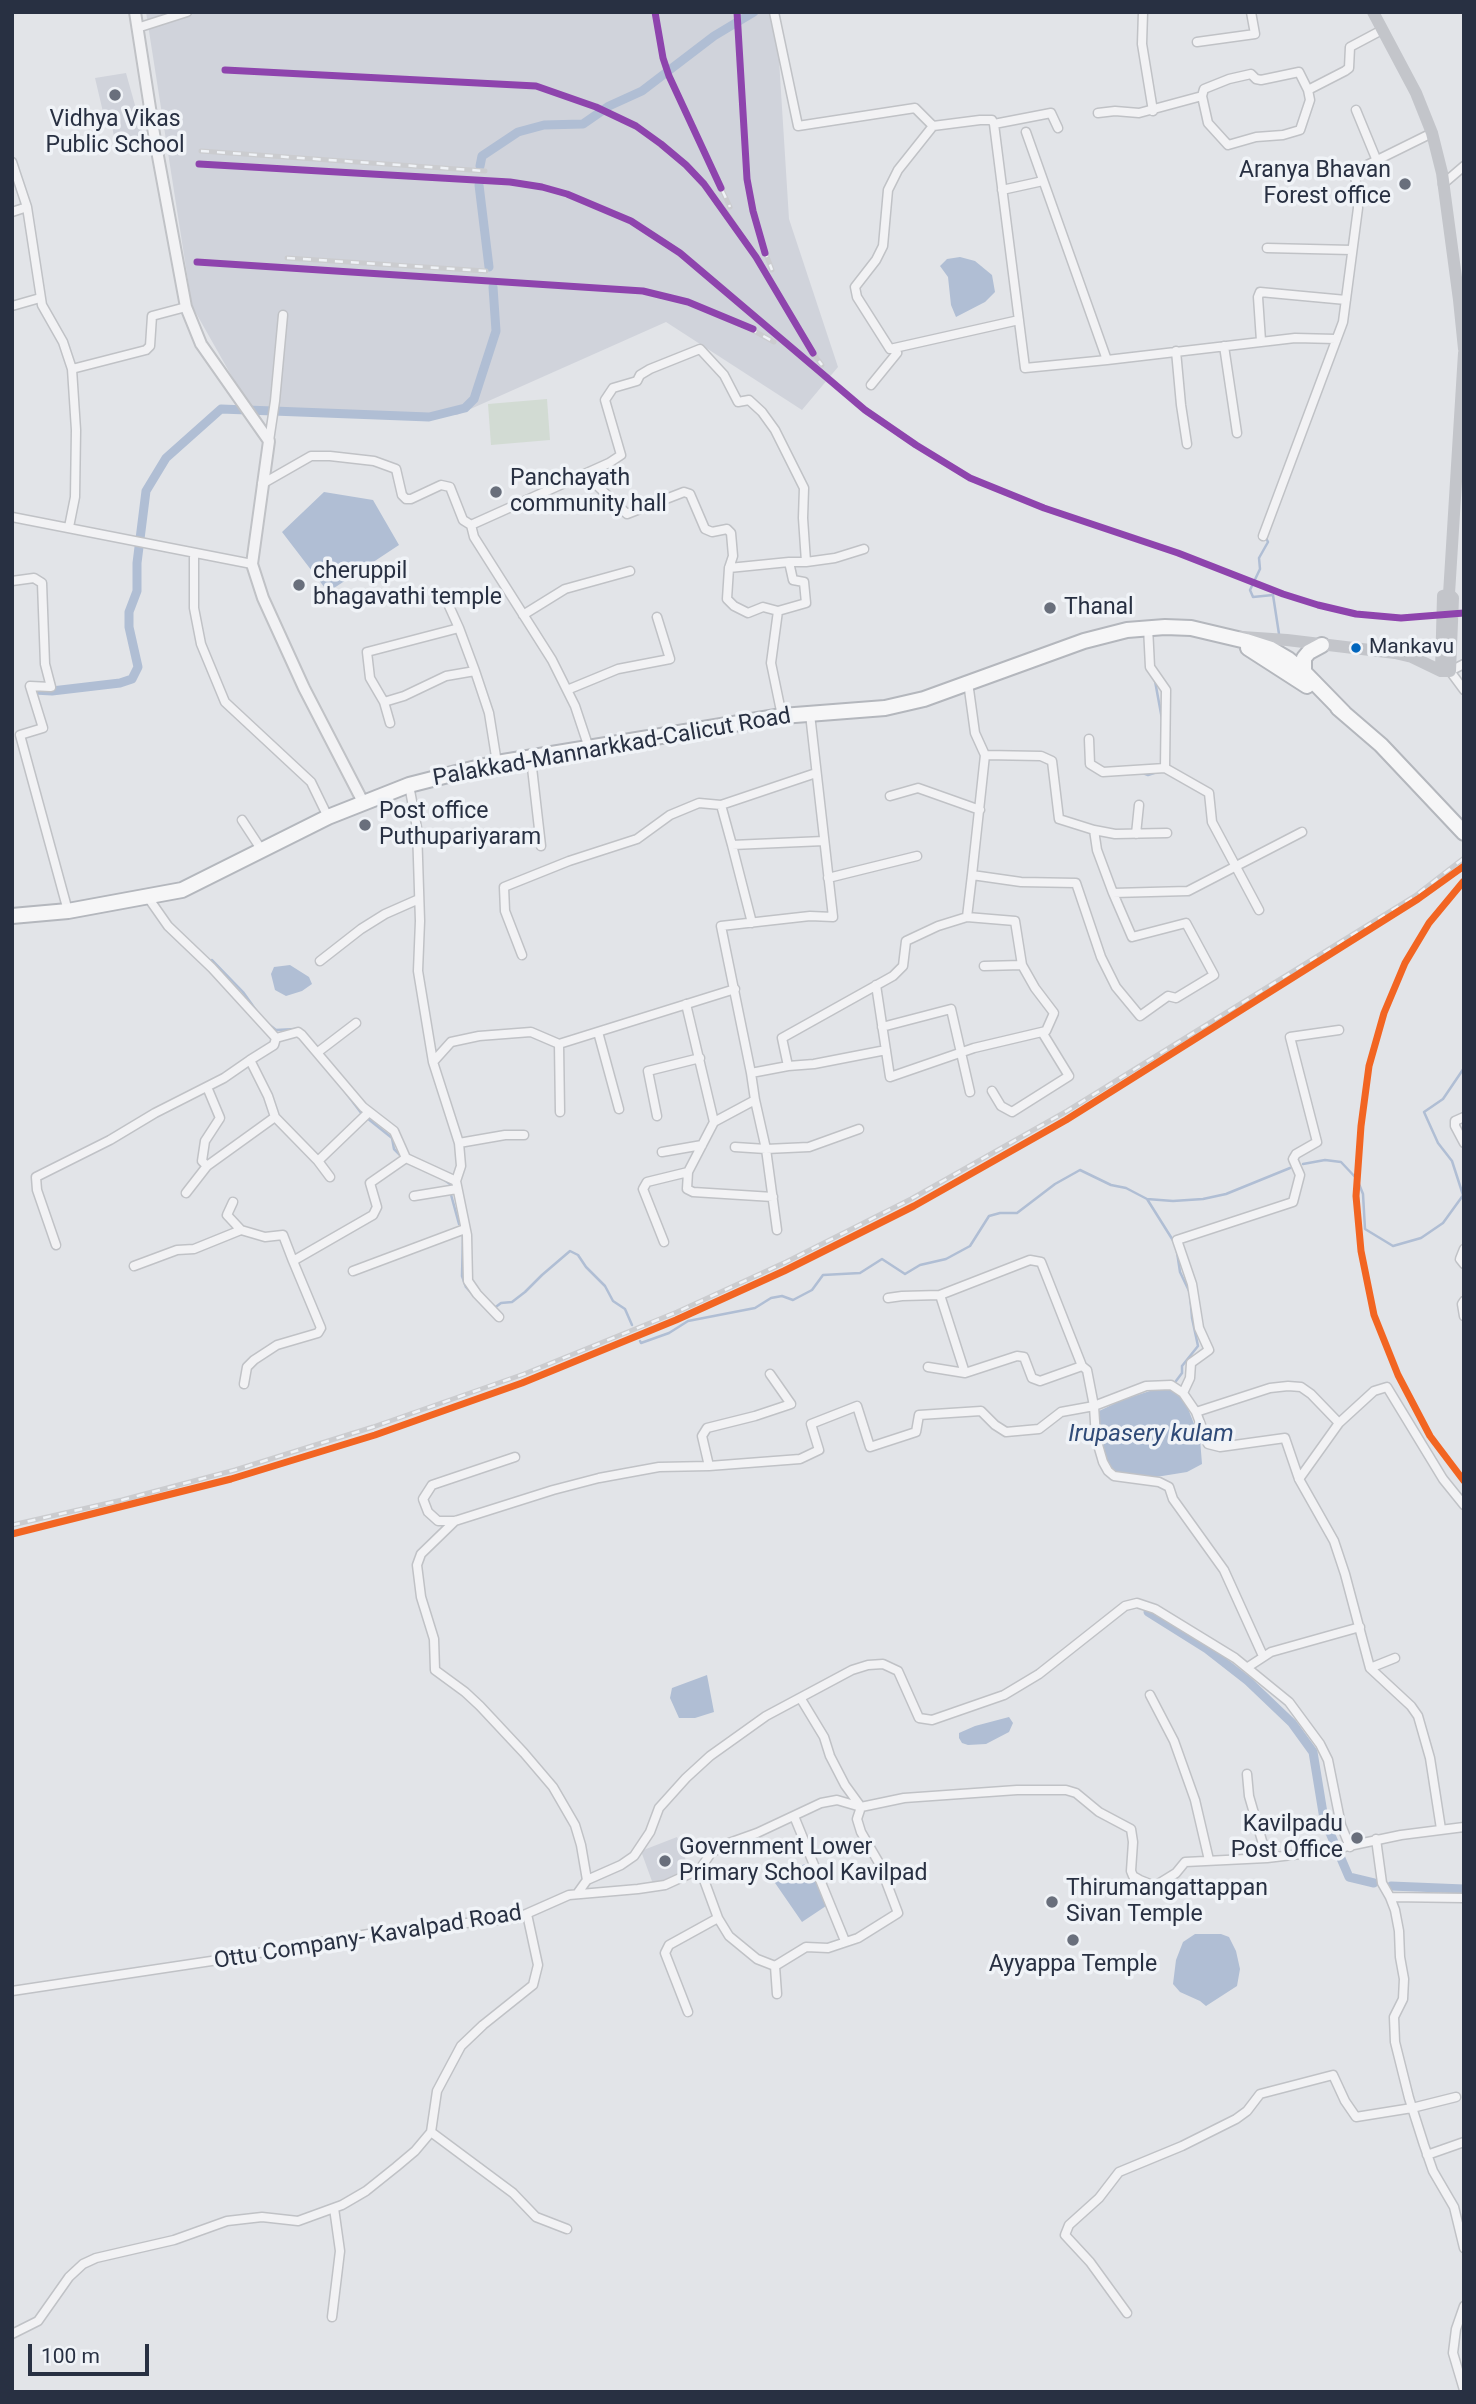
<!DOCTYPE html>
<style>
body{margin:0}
#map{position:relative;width:1476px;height:2404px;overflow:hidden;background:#e2e4e8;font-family:Roboto,sans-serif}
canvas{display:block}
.frame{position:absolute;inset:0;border:14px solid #283042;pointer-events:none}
.scale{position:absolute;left:28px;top:2344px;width:121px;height:32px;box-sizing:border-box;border:4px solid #283042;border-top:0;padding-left:9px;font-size:21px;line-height:24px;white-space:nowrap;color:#283042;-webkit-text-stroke:5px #f0f3f7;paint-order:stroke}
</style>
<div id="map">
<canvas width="1476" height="2404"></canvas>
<div class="frame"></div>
<div class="scale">100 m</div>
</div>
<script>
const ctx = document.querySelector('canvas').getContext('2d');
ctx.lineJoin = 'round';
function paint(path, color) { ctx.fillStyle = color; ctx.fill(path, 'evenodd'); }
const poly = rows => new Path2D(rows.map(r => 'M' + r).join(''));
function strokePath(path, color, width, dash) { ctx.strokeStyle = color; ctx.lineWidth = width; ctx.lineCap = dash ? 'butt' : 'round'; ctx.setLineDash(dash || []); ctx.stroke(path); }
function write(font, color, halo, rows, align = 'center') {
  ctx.font = font + ' Roboto,sans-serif'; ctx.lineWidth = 7; ctx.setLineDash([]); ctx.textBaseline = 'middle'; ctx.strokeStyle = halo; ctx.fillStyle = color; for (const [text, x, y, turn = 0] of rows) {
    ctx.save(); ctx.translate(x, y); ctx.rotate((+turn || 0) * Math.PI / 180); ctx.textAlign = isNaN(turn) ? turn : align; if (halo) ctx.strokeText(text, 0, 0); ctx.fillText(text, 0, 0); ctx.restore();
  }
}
paint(poly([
 [146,12,776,12,789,219,838,367,802,410,666,322,457,415,252,412,192,306],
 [126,73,145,141,116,147,109,111,103,112,95,78],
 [677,1837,690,1871,653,1884,641,1851]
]), '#d0d3db');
paint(poly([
 [547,399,550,440,491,445,488,404]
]), '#d2dbd3');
paint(poly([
 [960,257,975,261,992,275,995,292,985,302,956,317,951,305,948,277,940,266,947,259],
 [324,492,373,500,399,545,328,592,282,532],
 [290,965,309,977,312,984,302,991,286,996,275,990,271,974,274,967],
 [1156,1389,1170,1389,1185,1401,1200,1439,1202,1464,1187,1472,1156,1477,1122,1474,1111,1470,1105,1459,1097,1412,1122,1400],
 [707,1675,714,1712,695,1718,679,1718,670,1698,672,1688],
 [1009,1717,1013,1723,1009,1732,986,1744,968,1745,962,1743,959,1738,959,1733,975,1726],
 [805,1864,829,1904,802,1922,773,1880,791,1869],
 [1195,1934,1221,1934,1229,1937,1236,1951,1240,1969,1237,1986,1206,2006,1200,2001,1180,1992,1173,1984,1176,1960,1183,1942]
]), '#b0bed4');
strokePath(poly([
 [1265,536,1268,542,1259,558,1260,569,1250,590,1253,597,1273,595,1279,634],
 [1155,681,1162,719],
 [1140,772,1148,775,1157,772],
 [212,960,243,992,258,1013],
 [267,1023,276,1030,296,1029],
 [343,1089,362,1114],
 [367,1118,392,1138,394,1149,401,1156],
 [409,1162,428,1172],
 [1303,1164,1325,1160,1341,1162,1357,1179,1363,1194,1365,1229,1393,1246,1421,1238,1443,1223,1464,1194],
 [443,1179,450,1184,450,1187],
 [450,1191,459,1224],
 [1463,1195,1452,1161,1438,1143,1424,1112,1443,1099,1464,1068],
 [1147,1199,1173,1201,1203,1199,1226,1194,1290,1168],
 [463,1235,462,1276,466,1287,475,1297],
 [493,1309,501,1303,512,1302,525,1292,542,1275,570,1251,578,1255,586,1267,605,1286,613,1301,625,1309,632,1325],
 [640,1341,641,1343,669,1333,688,1321,755,1308,771,1298,782,1296,793,1300,812,1290,823,1275,860,1273,882,1259,905,1274,920,1265,946,1259,970,1246,989,1216,1000,1213,1017,1213,1055,1184,1080,1170,1111,1185,1126,1188,1147,1199,1174,1242],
 [1176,1381,1182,1373,1182,1366,1198,1346,1192,1318,1190,1293,1180,1272,1177,1252]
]), '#b0bed4', 2.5);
strokePath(poly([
 [480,166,482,156,518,132,544,125,583,124,609,106,642,91,714,36,754,12],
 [479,185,489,267],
 [34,690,52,691,120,683,132,679,138,667,129,627,129,612,137,591,137,563,146,491,166,458,221,409,429,417,465,408,474,399,496,331,493,287],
 [1148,1612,1207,1649,1248,1681,1292,1723,1313,1752,1324,1819,1349,1877,1374,1883],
 [1391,1886,1464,1889]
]), '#b0bed4', 9);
const minor = poly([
 [774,12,798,126,915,108,933,126],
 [1143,12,1142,44,1153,111],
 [137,28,187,12],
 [1197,42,1255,34,1251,12],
 [1308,90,1299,72,1261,80,1256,79,1251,74,1229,79,1204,89,1202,96,1208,123,1228,145,1256,137,1283,135,1300,130,1310,100,1308,90,1345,71,1349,68,1350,47,1382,30],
 [1356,110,1377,161],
 [1098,113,1115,111,1139,113,1202,96],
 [994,124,1051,113,1058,128],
 [1026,132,1107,360,1295,338,1336,339],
 [12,162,27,207,12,212],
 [1443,184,1464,166],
 [1002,190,1043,181],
 [27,207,42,305,63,342,72,369,76,430,75,497,69,527],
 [1267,248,1352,250],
 [12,306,40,298],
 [1019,320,890,349,857,297,855,287,876,260,883,246,888,190,898,170,933,126,980,120,992,120,994,124,1025,368,1107,360],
 [1261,341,1258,297,1260,292,1346,300],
 [1224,346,1237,433],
 [1176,351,1181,405,1187,444],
 [72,369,146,350,150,346,152,316,186,307],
 [871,385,897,353,893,349],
 [269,441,275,401,283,315],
 [585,474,627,514,684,492,690,494,705,529,712,532,727,529,731,533,733,556,729,568,727,599,734,606,748,613,763,607,778,611],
 [262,484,311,456,330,456,374,461,396,469,402,495,406,499,411,499,441,485,450,487,463,520,471,525,474,537,552,660,575,706,589,748],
 [12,517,252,564],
 [471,525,609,463,621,455,605,400,613,388,637,381,640,375,650,369,700,349,724,375,738,402,749,400,762,412,775,430,804,488,803,518,806,562,789,562,793,580,804,582,806,603,778,611,771,663,782,716],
 [1263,536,1343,322,1358,208,1355,171,1432,133],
 [194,553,194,608,201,644,225,702,311,782,328,817],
 [806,562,835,558,864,549],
 [729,568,789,562],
 [12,581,34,578,42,583,45,664,51,687,30,686,43,728,20,735,68,911],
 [445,597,459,628],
 [523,615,565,589,630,571],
 [1148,627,1150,667,1166,690,1165,768,1209,793,1212,822,1259,910],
 [1464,664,1450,671,1464,690],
 [475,671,459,628,367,652,370,678,384,702,404,696,446,676,475,671,489,713,497,763],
 [968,682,975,733,985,755,1041,756,1052,761,1059,819,1094,830,1097,850,1113,893,1188,891,1302,832],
 [567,690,618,669,670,659,657,617],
 [384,702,390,723],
 [810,714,833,917,810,916,721,926,751,1073,788,1066,782,1038,893,976,903,966,906,941,938,926,967,917,972,875],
 [1089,739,1090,764,1103,772,1165,768],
 [985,755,972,875,1021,882,1076,883,1101,957,1116,987,1140,1016,1168,996,1176,998,1214,975,1186,923,1132,937,1113,893],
 [531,759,541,846],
 [409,785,417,828,420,921,418,971,433,1062],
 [890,796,918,788,980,810],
 [721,805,732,845],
 [242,820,261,849],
 [1094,830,1115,834,1167,833],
 [1136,834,1139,805],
 [828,878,917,856],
 [147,896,168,926,212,968,276,1038,298,1032,302,1035,363,1107,394,1131,406,1158,456,1181,467,1235,468,1281,477,1294,499,1317],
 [752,923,732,845,824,841],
 [522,955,505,911,504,887,569,861,637,839,670,815,699,803,721,805,816,773],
 [320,961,361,929,385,914,419,899],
 [984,966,1022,965],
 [876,985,890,1077,974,1048,1046,1031,1054,1013,1035,988,1022,965,1015,921,967,917],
 [686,1004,714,1122],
 [882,1027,951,1009,970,1092],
 [598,1032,619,1109],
 [276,1038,274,1045,250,1060,268,1096,275,1117,318,1161,369,1112],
 [318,1052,356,1023],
 [788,1066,814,1064,886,1050],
 [207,1087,220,1118,205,1141,202,1161,207,1166],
 [992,1091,1001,1106,1012,1112,1069,1076,1042,1032],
 [755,1100,766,1149,777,1230],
 [560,1112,559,1044,735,989],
 [657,1116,648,1071,700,1058],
 [1464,1117,1455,1121,1455,1126,1464,1143],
 [459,1143,505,1135,524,1135],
 [735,1147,766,1149,809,1147,859,1129],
 [662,1152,702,1145],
 [318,1161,330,1177],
 [688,1172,687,1189,693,1192,773,1197],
 [456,1181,461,1166,459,1143,433,1062,451,1042,479,1036,531,1032,559,1044],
 [186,1193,207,1166,275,1117],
 [414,1196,457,1189],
 [233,1202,227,1215,241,1230],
 [664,1242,643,1189,647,1182,688,1172,714,1122,755,1100,751,1073],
 [56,1245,37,1190,36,1177,110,1140,155,1113,224,1078,250,1060],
 [1464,1249,1460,1259,1464,1264],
 [134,1266,177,1250,194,1249,241,1230,265,1237,283,1235,293,1261,373,1215,377,1207,370,1183,406,1158],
 [353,1271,465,1229],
 [940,1295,965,1373],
 [888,1298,902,1296,940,1295,1030,1260,1041,1262,1082,1366],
 [1464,1301,1462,1304,1464,1316],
 [928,1367,965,1373,1017,1356,1024,1357,1032,1378,1040,1381,1082,1366,1087,1370,1094,1406,1146,1386,1171,1385,1183,1393,1196,1412,1208,1444,1220,1447,1285,1438,1299,1479,1334,1541,1345,1574,1370,1668,1411,1706,1418,1716,1430,1758,1441,1829],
 [244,1384,247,1367,254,1360,277,1345,318,1333,321,1328,293,1261],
 [1183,1393,1190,1378,1191,1363,1209,1350,1199,1328,1192,1284,1177,1240,1293,1202,1300,1175,1293,1159,1296,1154,1317,1142,1290,1037,1339,1030],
 [1196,1412,1270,1388,1288,1386,1301,1387,1311,1394,1339,1423],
 [515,1457,432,1485,423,1499,428,1512,438,1521,455,1521,553,1490,599,1478,659,1467,709,1466,800,1459,819,1450,811,1424,857,1406,870,1447,916,1432,919,1415,981,1411,995,1425,1006,1432,1039,1429,1061,1412,1094,1406,1096,1438,1103,1462,1108,1471,1114,1476,1159,1482,1169,1487,1173,1499,1224,1570,1263,1656],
 [709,1466,702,1436,707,1428,755,1416,791,1404,770,1374],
 [1299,1479,1339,1423,1374,1391,1387,1387,1443,1479,1464,1505],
 [455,1521,421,1554,417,1565,421,1597,434,1639,435,1670,465,1692,480,1706,524,1753,553,1787,575,1825,581,1845,587,1880],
 [1248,1667,1271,1652,1360,1627],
 [1370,1668,1395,1658],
 [1150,1695,1174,1741,1195,1800,1209,1860],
 [1247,1774,1249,1796,1267,1858],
 [794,1816,845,1941],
 [1376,1839,1382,1883,1390,1897],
 [700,1869,718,1918],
 [577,1894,587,1880,621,1865,634,1856,650,1832,659,1808,686,1778,710,1756,766,1716,852,1670,868,1665,883,1664,898,1671,919,1718,932,1720,1004,1695,1039,1674,1125,1606,1137,1603,1155,1609,1235,1658,1289,1702,1320,1744,1328,1760,1341,1825,1350,1847],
 [1464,1898,1390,1897,1395,1910,1399,1931,1400,1957,1404,1979,1403,1999,1394,2017,1395,2042,1409,2098,1424,2145,1433,2171,1454,2207,1464,2248],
 [775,1966,777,1994],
 [12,1991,218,1960,386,1931,517,1918,569,1895,638,1889,665,1885,700,1869,711,1853,729,1843,757,1833,821,1803,837,1800,861,1807,904,1798,1017,1790,1066,1790,1076,1793,1099,1812,1131,1829,1133,1842,1131,1871,1133,1876,1140,1880,1155,1886,1176,1873,1185,1862,1267,1858,1325,1851,1401,1835,1464,1827],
 [688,2012,665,1953,669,1945,718,1918,729,1936,757,1959,775,1966,806,1947,828,1948,858,1938,898,1913,879,1863,861,1832,857,1819,861,1807,845,1785,830,1756,824,1737,801,1699],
 [431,2132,513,2193,536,2217,567,2229],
 [1427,2155,1464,2142],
 [1464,2306,1456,2329,1453,2353,1464,2390],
 [1127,2313,1090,2262,1065,2235,1069,2225,1099,2198,1119,2172,1182,2146,1236,2119,1247,2111,1260,2094,1333,2075,1345,2101,1356,2117,1412,2108,1456,2097],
 [332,2317,340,2251,334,2208],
 [12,2334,38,2321,69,2277,83,2264,96,2258,174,2240,227,2221,262,2217,298,2221,342,2205,366,2191,396,2167,415,2151,431,2132,437,2091,461,2046,483,2025,533,1985,538,1965,527,1914]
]);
const tertiary = poly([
 [135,12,155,140,186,307,201,344,269,441,252,564,263,598,304,688,363,802]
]);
const trunk = poly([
 [1248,648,1307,686],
 [1304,672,1304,658,1309,652,1322,645],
 [1338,708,1381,745,1464,833],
 [12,916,68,911,182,890,328,817,409,785,456,773,497,763,782,716,885,708,924,699,1084,641,1127,630,1165,627,1191,628,1246,641,1271,649,1288,659,1304,672,1344,713]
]);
strokePath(minor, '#c0c2c6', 11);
strokePath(tertiary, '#c0c2c6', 14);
strokePath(trunk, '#b4b7bd', 18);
strokePath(minor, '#f2f2f4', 8);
strokePath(tertiary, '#f2f2f4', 10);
strokePath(poly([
 [1373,12,1416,93,1432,133,1442,173,1459,300,1464,349],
 [1242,637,1287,640,1395,653,1412,657,1441,671,1450,671,1453,598,1449,594,1464,353],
 [1441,671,1443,596,1449,594]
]), '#c3c5ca', 12);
strokePath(trunk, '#f6f6f7', 14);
const rail = poly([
 [655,12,663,58,669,76,730,207],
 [737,12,747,179,761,241,772,270],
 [225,70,536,86,596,107,636,126,686,165,724,209,756,257,812,352,822,365],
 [201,151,485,171],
 [199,164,510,182,542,187,567,194,631,221,680,253,865,410,916,445,970,478,1044,508,1178,553,1283,594,1318,605,1356,614,1401,618,1464,613],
 [287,258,486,271],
 [197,262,643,291,688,302,738,322,774,342],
 [1464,881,1429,923,1405,963,1384,1013,1369,1066,1361,1126,1356,1196,1361,1251,1374,1315,1398,1375,1430,1436,1464,1481],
 [12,1525,122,1500,235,1470,373,1427,524,1374,677,1312,786,1262,911,1199,1067,1111,1415,896,1464,858]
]);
strokePath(rail, '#cbcccf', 5);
strokePath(rail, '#f0f3f7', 2.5, [8]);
strokePath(poly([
 [1463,882,1429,923,1405,963,1384,1013,1369,1066,1361,1126,1356,1196,1361,1251,1374,1315,1398,1375,1430,1436,1464,1481],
 [12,1534,231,1479,375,1435,522,1383,676,1320,784,1271,914,1206,1066,1120,1418,899,1464,866]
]), '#f26522', 7);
strokePath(poly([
 [655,12,663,58,669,76,721,188],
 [737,12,747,179,753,211,765,253],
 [225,70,536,86,596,107,636,126,661,144,686,165,704,184,756,257,813,353],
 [199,164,510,182,542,187,567,194,631,221,680,253,865,410,916,445,970,478,1044,508,1178,553,1283,594,1318,605,1356,614,1401,618,1464,613],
 [197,262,643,291,688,302,753,329]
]), '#8e44ad', 7);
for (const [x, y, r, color] of [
 [115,95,7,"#696f7c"],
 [1405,184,7,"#696f7c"],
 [496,492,7,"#696f7c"],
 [299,585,7,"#696f7c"],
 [1050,608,7,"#696f7c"],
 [1356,648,6,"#0065bd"],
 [365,825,7,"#696f7c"],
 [1357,1838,7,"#696f7c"],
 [665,1861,7,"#696f7c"],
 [1052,1902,7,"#696f7c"],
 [1073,1940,7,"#696f7c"]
]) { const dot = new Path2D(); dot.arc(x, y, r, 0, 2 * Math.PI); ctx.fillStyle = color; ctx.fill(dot); strokePath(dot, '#f0f3f7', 2.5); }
write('21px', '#283042', '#f0f3f7', [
 ["Mankavu",1369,648]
], 'left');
write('23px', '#283042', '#f0f3f7', [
 ["Vidhya Vikas",115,120,"center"],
 ["Public School",115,146,"center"],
 ["Aranya Bhavan",1391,171,"right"],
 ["Forest office",1391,197,"right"],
 ["Panchayath",510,479],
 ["community hall",510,505],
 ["cheruppil",313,572],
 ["bhagavathi temple",313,598],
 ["Thanal",1064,608],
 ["Post office",379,812],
 ["Puthupariyaram",379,838],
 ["Kavilpadu",1343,1825,"right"],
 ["Post Office",1343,1851,"right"],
 ["Government Lower",679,1848],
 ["Primary School Kavilpad",679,1874],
 ["Thirumangattappan",1066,1889],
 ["Sivan Temple",1066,1915],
 ["Ayyappa Temple",1073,1965,"center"]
], 'left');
write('23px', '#283042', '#f0f3f7', [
 ["Palakkad-Mannarkkad-Calicut Road",612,748,-10],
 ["Ottu Company- Kavalpad Road",368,1938,-9]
]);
write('italic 24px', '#304b78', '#f0f3f7', [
 ["Irupasery kulam",1151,1435]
]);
</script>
